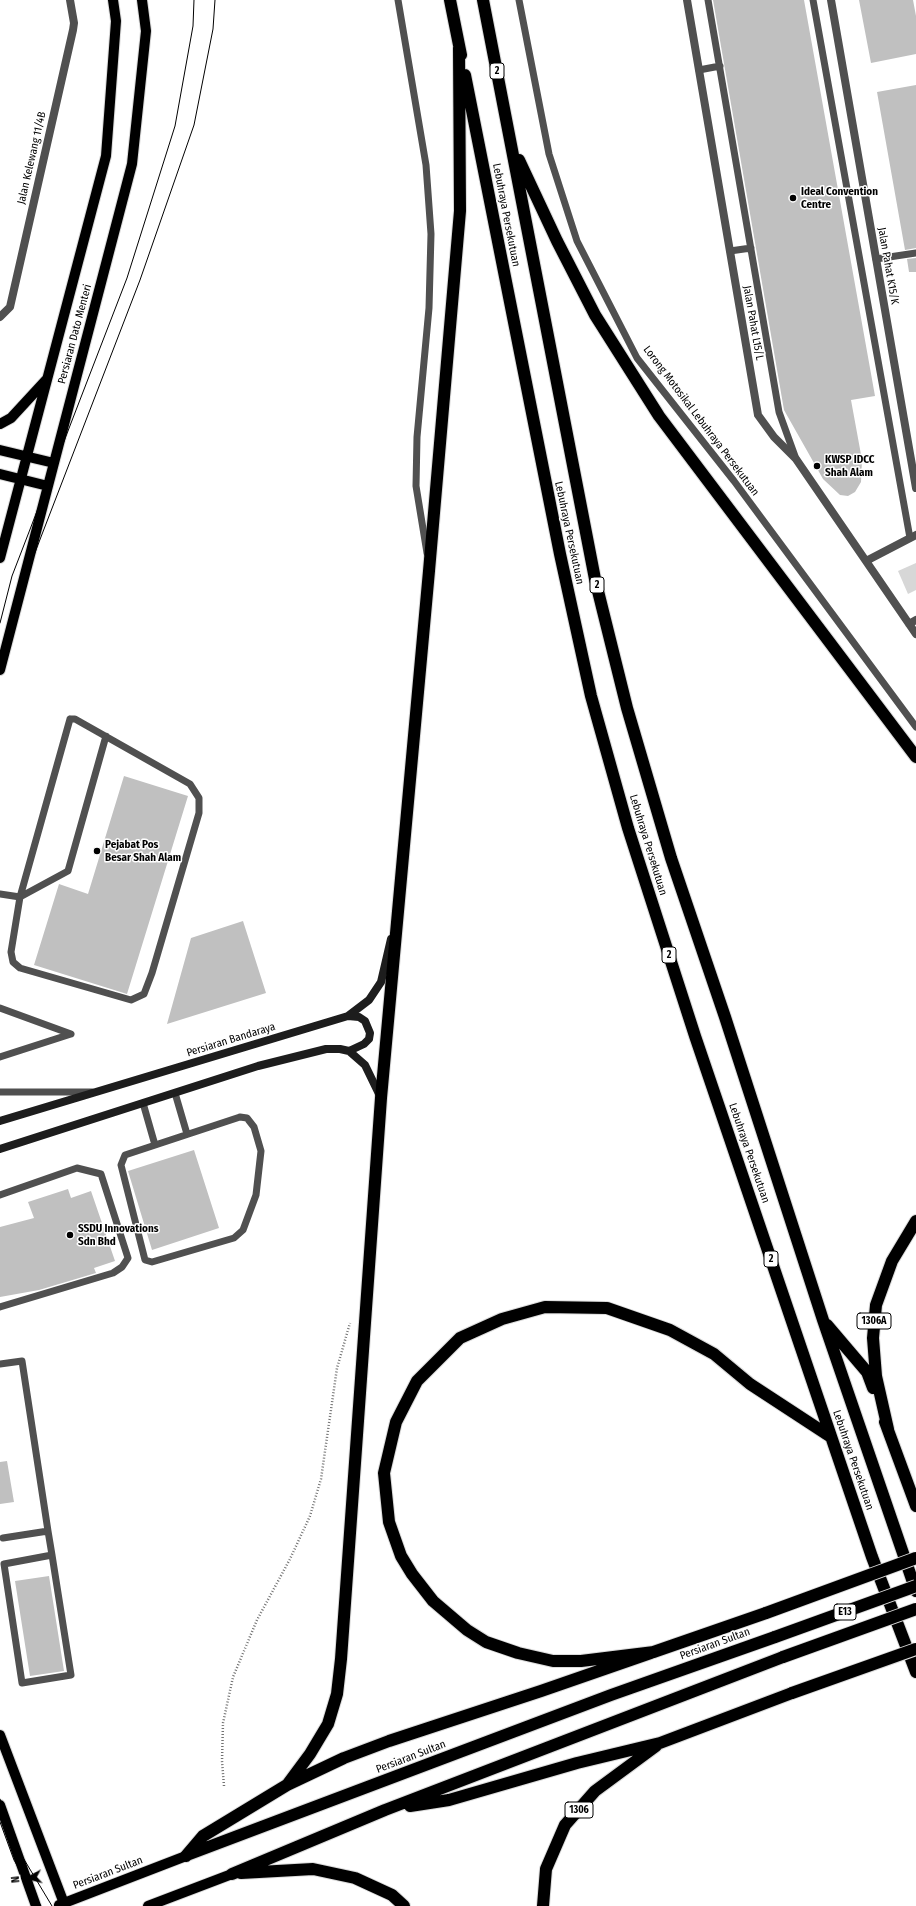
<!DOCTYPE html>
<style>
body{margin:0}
#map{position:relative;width:916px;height:1906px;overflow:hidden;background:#fff;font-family:"Fira Sans Condensed",sans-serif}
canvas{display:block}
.north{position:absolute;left:8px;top:1858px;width:40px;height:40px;-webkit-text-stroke:3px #fff;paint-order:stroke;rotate:263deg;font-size:11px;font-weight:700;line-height:16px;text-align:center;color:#000}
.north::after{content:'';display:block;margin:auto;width:14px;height:18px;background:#000;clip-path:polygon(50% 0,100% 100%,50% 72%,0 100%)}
</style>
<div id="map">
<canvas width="916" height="1906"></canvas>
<div class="north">N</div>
</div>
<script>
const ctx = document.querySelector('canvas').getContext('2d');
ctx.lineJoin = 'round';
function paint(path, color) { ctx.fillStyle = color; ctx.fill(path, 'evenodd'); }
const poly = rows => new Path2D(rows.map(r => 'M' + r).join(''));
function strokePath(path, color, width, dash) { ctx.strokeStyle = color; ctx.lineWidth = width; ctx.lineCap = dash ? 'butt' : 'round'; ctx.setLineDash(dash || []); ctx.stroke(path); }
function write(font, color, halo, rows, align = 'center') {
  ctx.font = font + ' "Fira Sans Condensed",sans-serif'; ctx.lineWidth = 3; ctx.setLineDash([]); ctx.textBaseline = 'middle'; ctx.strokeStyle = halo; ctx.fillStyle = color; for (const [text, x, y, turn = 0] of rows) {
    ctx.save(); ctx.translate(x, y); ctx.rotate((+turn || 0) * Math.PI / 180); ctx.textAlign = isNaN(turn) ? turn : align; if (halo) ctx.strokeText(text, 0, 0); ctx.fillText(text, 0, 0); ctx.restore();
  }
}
paint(poly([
 [916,563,916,590,908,594,898,571]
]), '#d7d7d7');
paint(poly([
 [713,0,804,0,875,396,851,400,862,460,861,482,855,492,848,496,840,495,823,479,784,410],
 [859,0,913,0,916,16,916,54,871,63],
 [916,85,916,248,905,250,877,92],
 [916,258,916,272,909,272,907,259],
 [124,776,188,796,127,994,34,965,59,884,88,894],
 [243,921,266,993,167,1024,191,938],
 [194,1150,219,1228,152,1250,128,1171],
 [68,1189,71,1198,91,1191,115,1261,94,1268,96,1273,39,1290,0,1297,0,1227,34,1218,28,1202],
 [7,1461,14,1502,0,1504,0,1462],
 [49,1576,64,1671,30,1676,15,1581]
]), '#c0c0c0');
const primary = poly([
 [0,424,11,418,47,379],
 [0,450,54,463],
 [0,474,48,486],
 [0,558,106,156,116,21,113,0],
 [0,670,132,164,146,31,142,0],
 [0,1735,65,1906],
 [0,1805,36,1906],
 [59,1905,186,1856],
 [148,1906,232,1874]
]);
const highway = poly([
 [450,0,461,55],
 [483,0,595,579,627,708,671,858,725,1017,823,1320,916,1591],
 [465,75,560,554,591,696,628,828,695,1036,872,1557,916,1672],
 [519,160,557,241,595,315,659,416,916,757],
 [827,1325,867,1372,873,1388],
 [885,1422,916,1506],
 [888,1429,876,1376,873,1338,876,1305,892,1261,916,1221],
 [654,1652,581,1661,553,1661,518,1653,486,1642,467,1630,433,1601,412,1574,401,1556,389,1522,384,1473,396,1422,417,1381,460,1338,502,1319,545,1307,607,1308,670,1330,714,1354,750,1384,831,1437],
 [287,1785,310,1754,328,1724,337,1694,341,1659,381,1098,429,571,460,211,459,48],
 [410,1806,449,1800,577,1763,660,1743,792,1693],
 [187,1855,611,1695,775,1637],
 [186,1856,203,1836,287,1785,344,1758,389,1741,541,1691,766,1613],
 [241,1873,313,1869,355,1878,392,1895,404,1906],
 [232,1874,385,1810,783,1657],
 [543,1906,546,1869,565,1825,595,1791,656,1746]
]);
strokePath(primary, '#dbdbdb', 12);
strokePath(highway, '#dbdbdb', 14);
strokePath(poly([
 [224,1786,222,1761,223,1723,233,1677,257,1620,290,1559,310,1516,321,1479,337,1368,350,1323]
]), '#727272', 2.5, [1, 2]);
strokePath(poly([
 [398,0,426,165,431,234,429,308,417,437,416,486,427,553],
 [519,0,549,154,577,241,637,358,734,481,916,727],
 [708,0,779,412,796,459],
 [813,0,910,538],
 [699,70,720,66],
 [730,251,751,248],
 [876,259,916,253],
 [70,719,75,719,190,784,199,798,199,813,152,973,144,994,131,1000,20,968,13,962,11,952,20,897,70,719],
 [0,894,20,897,68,871,106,736],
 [0,1008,71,1034],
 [0,1057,71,1034],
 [0,1092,92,1092],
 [175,1093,187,1134],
 [143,1103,155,1145],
 [240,1117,247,1118,254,1127,261,1151,256,1195,243,1230,234,1238,152,1262,145,1260,121,1165,125,1155,240,1117],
 [0,1195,77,1168,101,1174,128,1258,122,1267,113,1273,0,1307],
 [0,1364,22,1361,48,1531,3,1538],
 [48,1531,52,1555,71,1675,22,1683,4,1564,52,1555]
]), '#505050', 7);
strokePath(poly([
 [687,0,758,415,774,437,796,459,916,634],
 [831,0,916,488],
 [0,317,10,307,73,30,74,23,70,0],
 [866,561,916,535],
 [909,624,916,620]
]), '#505050', 8);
strokePath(poly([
 [348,1016,359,1017,365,1021,370,1033,369,1039,364,1044,349,1051],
 [0,1121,348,1016,369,1000,381,982,391,939],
 [0,1149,258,1066,326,1049,340,1049,349,1051,365,1065,381,1098]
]), '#1d1d1d', 8);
strokePath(primary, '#000', 10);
strokePath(highway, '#000', 12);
strokePath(poly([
 [0,623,12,576,127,278,175,126,193,26,194,0],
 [0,674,24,581,140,280,194,125,213,29,215,0],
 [0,1799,22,1856,52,1906],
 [0,1822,14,1860,41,1906]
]), '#000', 1);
const highwayBridge = poly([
 [766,1613,916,1558],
 [775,1637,916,1586],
 [783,1657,916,1609],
 [792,1693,916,1649]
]);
strokePath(highwayBridge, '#dbdbdb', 14, []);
strokePath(highwayBridge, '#000', 12);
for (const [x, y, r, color] of [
 [793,198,4,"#000"],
 [817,466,4,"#000"],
 [97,851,4,"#000"],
 [70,1235,4,"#000"]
]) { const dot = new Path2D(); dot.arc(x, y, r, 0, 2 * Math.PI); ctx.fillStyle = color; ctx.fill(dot); strokePath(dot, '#fff', 1.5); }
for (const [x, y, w] of [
 [497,71,14],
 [597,585,14],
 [669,955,14],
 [771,1259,14],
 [874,1321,34],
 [845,1612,22],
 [579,1810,28]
]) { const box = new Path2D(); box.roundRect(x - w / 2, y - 8, w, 16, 3); ctx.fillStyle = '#fff'; ctx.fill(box); strokePath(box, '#000', 1); }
write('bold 10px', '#000', null, [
 ["2",497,71],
 ["2",597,585],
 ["2",669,955],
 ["2",771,1259],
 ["1306A",874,1321],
 ["E13",845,1612],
 ["1306",579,1810]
]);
write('11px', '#000', '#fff', [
 ["Jalan Kelewang 11/4B",32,158,-77],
 ["Lebuhraya Persekutuan",506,215,79],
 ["Jalan Pahat K15/K",888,266,80],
 ["Jalan Pahat L15/L",753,323,80],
 ["Persiaran Dato Menteri",75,334,-75],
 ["Lorong Motosikal Lebuhraya Persekutuan",701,421,53],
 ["Lebuhraya Persekutuan",569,533,78],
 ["Lebuhraya Persekutuan",648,845,73],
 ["Persiaran Bandaraya",231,1040,-17],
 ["Lebuhraya Persekutuan",749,1153,71],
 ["Lebuhraya Persekutuan",853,1460,71],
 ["Persiaran Sultan",715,1644,-20],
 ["Persiaran Sultan",411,1757,-21],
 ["Persiaran Sultan",108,1873,-21]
]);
write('bold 11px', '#000', '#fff', [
 ["Ideal Convention",801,192],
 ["Centre",801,205],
 ["KWSP IDCC",825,460],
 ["Shah Alam",825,473],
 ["Pejabat Pos",105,845],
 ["Besar Shah Alam",105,858],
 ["SSDU Innovations",78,1229],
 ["Sdn Bhd",78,1242]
], 'left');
</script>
